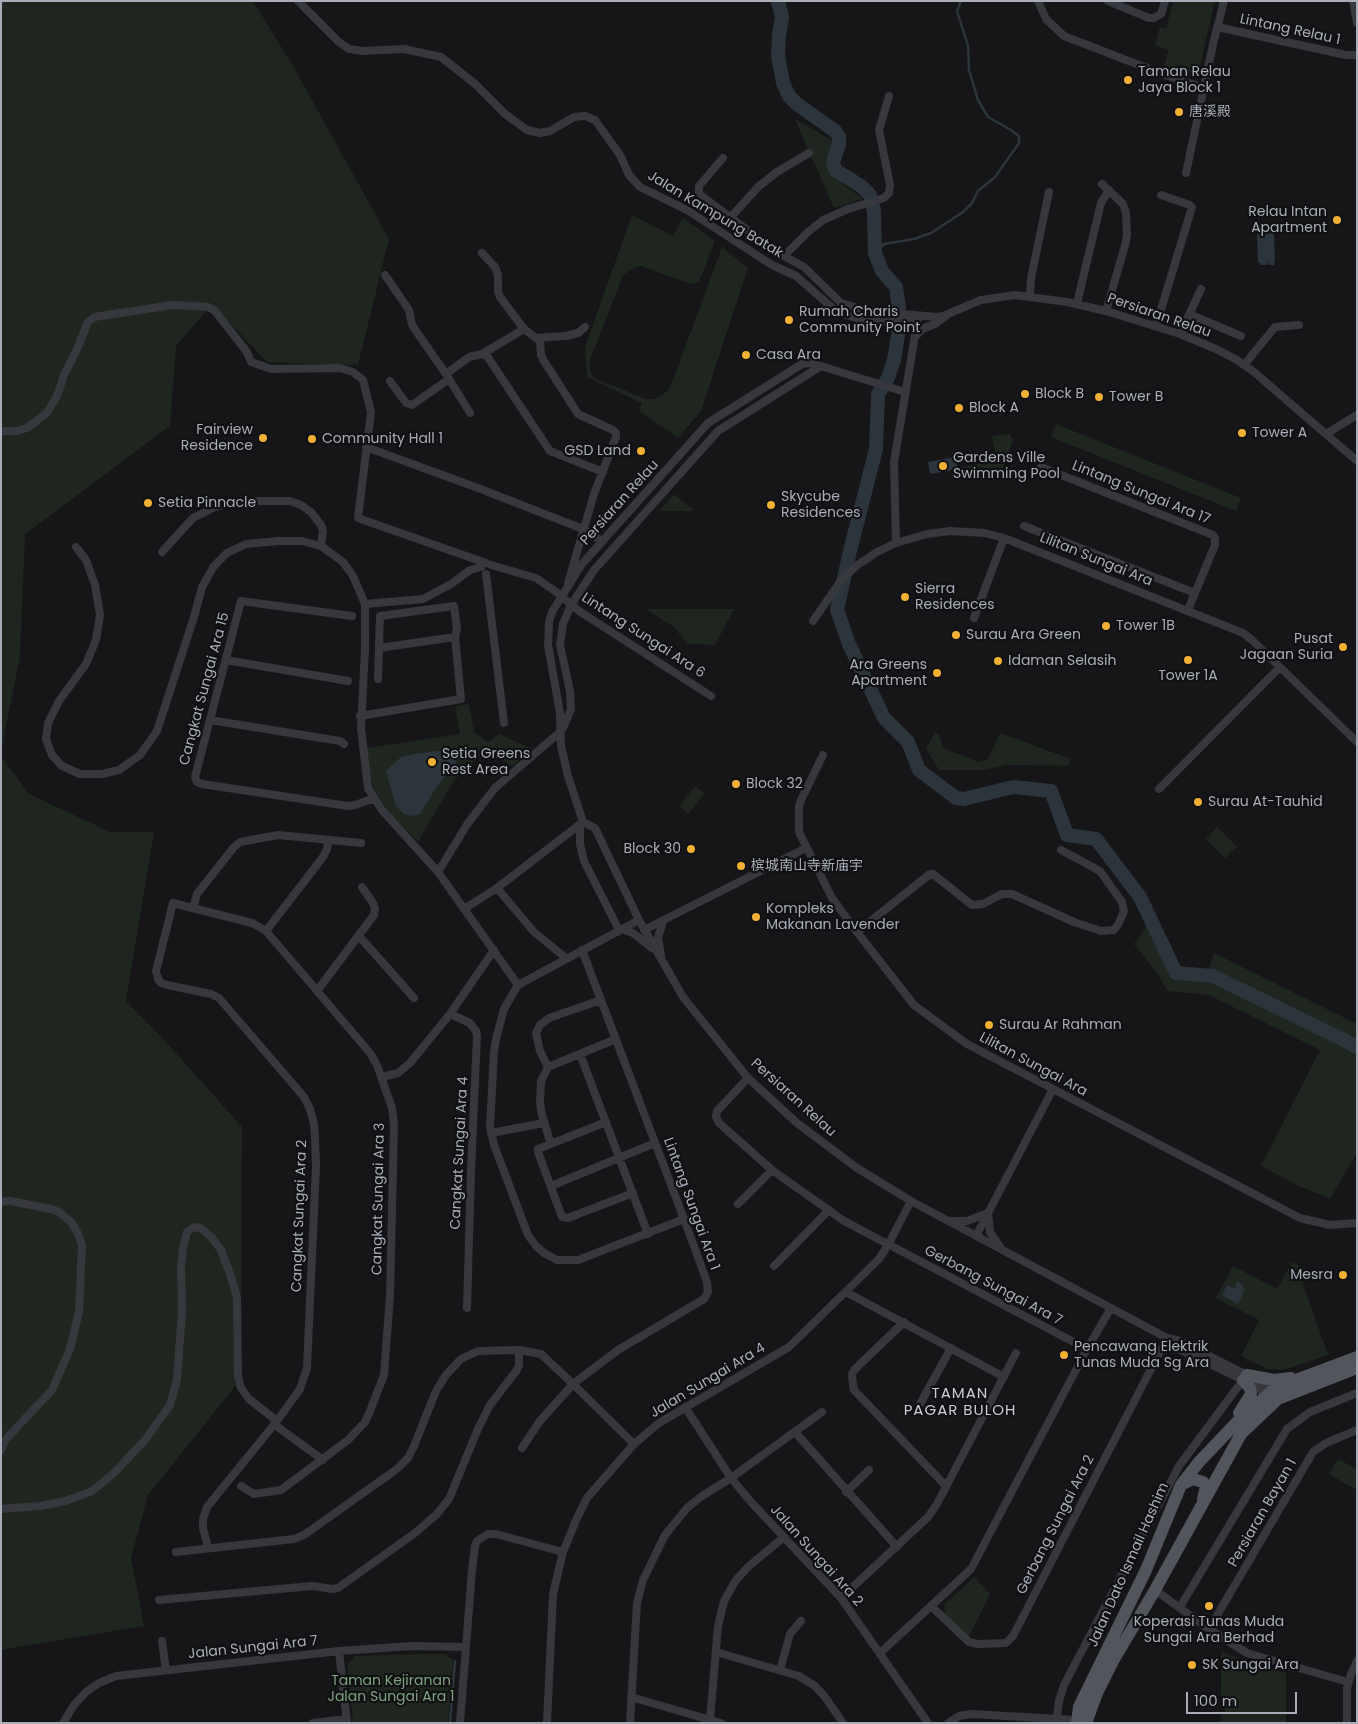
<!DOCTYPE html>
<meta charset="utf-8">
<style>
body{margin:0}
#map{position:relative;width:1358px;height:1724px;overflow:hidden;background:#161618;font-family:Poppins,sans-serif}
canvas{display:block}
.frame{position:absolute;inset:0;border:2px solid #a8adb8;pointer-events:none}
.scale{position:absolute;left:1186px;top:1692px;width:111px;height:22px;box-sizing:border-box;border:2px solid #a8adb8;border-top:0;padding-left:6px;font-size:15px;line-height:18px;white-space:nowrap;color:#a8adb8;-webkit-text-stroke:4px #111113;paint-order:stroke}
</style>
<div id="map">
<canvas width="1358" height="1724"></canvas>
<div class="frame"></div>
<div class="scale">100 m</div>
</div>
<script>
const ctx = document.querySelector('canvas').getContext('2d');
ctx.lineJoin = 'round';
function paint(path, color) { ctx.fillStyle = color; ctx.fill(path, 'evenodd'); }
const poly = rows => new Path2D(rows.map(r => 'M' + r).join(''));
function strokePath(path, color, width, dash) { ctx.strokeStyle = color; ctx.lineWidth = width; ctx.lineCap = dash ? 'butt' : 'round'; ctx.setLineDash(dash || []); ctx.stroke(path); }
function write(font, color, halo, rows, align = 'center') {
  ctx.font = font + ' Poppins,"Noto Sans SC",sans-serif'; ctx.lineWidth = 4.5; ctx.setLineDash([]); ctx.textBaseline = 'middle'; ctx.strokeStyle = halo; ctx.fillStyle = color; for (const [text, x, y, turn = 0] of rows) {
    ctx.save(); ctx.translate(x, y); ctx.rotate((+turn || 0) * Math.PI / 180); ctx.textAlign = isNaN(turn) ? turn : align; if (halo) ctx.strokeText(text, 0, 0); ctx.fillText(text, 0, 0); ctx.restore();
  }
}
paint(poly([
 [1,1,253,1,293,66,389,239,358,365,267,362,212,304,176,346,170,426,25,534,20,656,1,752],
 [1173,1,1215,1,1197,79,1164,67,1169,50,1155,45,1160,27,1166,29],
 [795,119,833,141,828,170,831,175,863,199,834,208],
 [632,215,673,236,683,218,715,241,699,282,696,283,691,284,641,266,633,268,623,275,589,363,590,370,594,378,646,399,655,399,661,396,668,390,673,380,722,247,748,268,701,411,678,438,639,411,642,403,587,377,585,347],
 [1056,424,1241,498,1236,511,1051,437],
 [1006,434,1010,434,1013,440,1000,475,993,480,965,477,963,467,997,460,992,436],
 [674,494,694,511,660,511],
 [646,609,734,609,715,645,687,644,674,627],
 [469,704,474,732,488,742,499,734,532,749,512,766,486,751,454,780,418,842,390,814,374,789,371,780,367,748,460,734,455,707],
 [935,732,939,734,943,748,978,762,988,759,1000,733,1071,759,1069,766,1008,765,983,770,939,770,926,749],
 [1,756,29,794,110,832,154,832,126,1001,167,1043,242,1127,241,1379,148,1495,131,1558,144,1626,1,1650],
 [695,786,705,793,688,814,679,806],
 [1217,827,1237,847,1225,858,1206,839],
 [1148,925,1174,977,1210,979,1337,1043,1357,1055,1357,1153,1330,1199,1299,1186,1261,1166,1320,1050,1209,995,1168,991,1155,971,1134,944],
 [1214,953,1357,1024,1357,1041,1337,1029,1209,969],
 [1292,1262,1308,1270,1302,1281,1328,1355,1284,1370,1267,1369,1241,1356,1259,1320,1216,1298,1233,1266,1277,1289],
 [1338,1459,1357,1469,1357,1486,1355,1489,1329,1474],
 [974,1577,990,1594,969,1637,945,1614,945,1604],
 [1221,1651,1240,1660,1286,1673,1286,1723,1221,1723,1222,1712,1225,1712,1225,1699,1221,1698],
 [416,1654,445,1654,453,1660,448,1723,353,1723,347,1665,355,1656]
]), '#1e261f');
paint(poly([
 [1274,233,1275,262,1274,262,1274,265,1268,265,1268,262,1266,265,1261,265,1260,263,1258,263,1257,234],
 [955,457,958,469,930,474,928,462],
 [454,749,459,752,461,756,437,786,420,814,413,816,404,814,396,806,386,771,401,757,414,754],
 [1237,1282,1239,1282,1245,1289,1238,1304,1222,1295,1227,1285,1235,1289]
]), '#2c353c');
strokePath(poly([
 [875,253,884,244,914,239,931,233,963,212,972,203,978,191,995,177,1019,143,1019,136,1011,130,988,117,978,100,969,70,968,46,957,11,961,1],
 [450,1723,455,1661]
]), '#2c353c', 2.5);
strokePath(poly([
 [778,1,782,17,779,35,778,56,783,83,789,96,797,104,835,131,839,137,839,144,833,162,835,170,861,186,870,195,874,211,875,253,882,271,896,287,899,308],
 [899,329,894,360,888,378,878,394,876,449,850,551,837,610,849,644,884,718,908,742,919,770,956,798,964,799,1013,787,1051,791,1067,835,1096,839,1140,897,1176,973,1213,976,1340,1038,1357,1047]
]), '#2c353c', 14);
strokePath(poly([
 [298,1,339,42,349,49,363,51,404,49,441,57,474,83,505,114,527,130,540,133,550,131,574,117,585,116,595,120,620,155,629,175,640,187,687,210,772,265,796,276,837,312,869,322,917,321],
 [1038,1,1046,19,1064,36,1165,75,1204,88],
 [1108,1,1149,18,1154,18,1161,14,1165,1],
 [1353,1,1357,23],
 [1217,27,1346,55,1357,55],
 [723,158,699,186,699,194,778,253,804,267,841,303,867,311,937,317,943,316,981,300,1015,295,1067,302,1106,311,1180,334,1216,349,1237,360,1254,372,1357,461],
 [1186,173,1213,44,1224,1],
 [1102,184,1123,204,1126,213,1127,234,1126,242,1106,311],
 [730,218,759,186,777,172,809,153],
 [482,253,495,267,498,275,498,291,500,297,524,329,540,341,541,355,544,361,578,414,613,430,616,433,616,437,594,494,568,583],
 [784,256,808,232,823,220,848,209,884,198,889,193,890,185,879,130,889,96],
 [385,275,409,310,412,325,416,331,446,374,470,413],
 [1030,296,1031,278,1049,192],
 [1077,303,1101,203,1109,190],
 [1189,314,1241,336],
 [1156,326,1192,207,1190,205,1161,195],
 [1180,334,1201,289],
 [915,337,922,329,935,324,946,316],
 [536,338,566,336,578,333,585,327],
 [482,354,487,356,550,451,603,472],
 [1244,365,1275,327,1299,325],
 [446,374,469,357,482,354,524,329],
 [390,381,406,403,412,405,449,379],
 [905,392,811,363,802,364,708,423,582,564,552,612,549,622,548,645,560,713,561,746,568,776,583,822,595,828,639,920,683,997,748,1078,797,1123,857,1168,911,1201,1167,1338,1180,1341,1247,1375,1262,1383,1273,1393],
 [1,431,17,431,27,428,47,413,57,396,64,375,78,347,85,329,88,322,94,317,173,305,208,307,215,311,247,352,251,362,271,369,340,368,353,372,363,380,371,412,358,518,486,563],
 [1326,434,1357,415],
 [366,447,478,488,583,529,602,541],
 [1041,467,1213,535,1215,538,1215,545,1188,610],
 [1024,526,1195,593],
 [896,543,894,462,918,317],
 [76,547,86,560,95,585,100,615,96,640,86,664,59,701,48,723,46,739,52,755,62,766,80,774,102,774,119,770,140,755,157,731,194,617,202,587,214,566,227,553,246,544,279,541,302,541,321,546,343,562,353,576,365,604,365,649,361,728,368,788,382,810,438,872,518,985],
 [162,552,193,518,215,507,233,502,259,501,290,501,301,505,311,512,321,525,323,531,321,546],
 [491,565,536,578,555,591,579,611,711,696],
 [486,574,504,723],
 [365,604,423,599,451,584,470,570,481,567],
 [352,616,241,601,195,777,197,782,202,784,348,806,355,805,375,798],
 [974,618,1004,538],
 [813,621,840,582,856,566,877,552,896,543,927,534,950,531,985,533,1004,538,1243,633,1252,640,1357,742],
 [379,648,455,637],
 [226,660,348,681],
 [360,716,461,699,455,637,457,629,454,606,380,616,378,679],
 [210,720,340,741,344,744],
 [823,755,801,800,799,806,799,832,832,898,857,932,914,1005,967,1044,1300,1218,1330,1225,1357,1223],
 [1159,789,1280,667],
 [580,824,580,844,584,861,619,930],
 [438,872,468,823,495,788,560,732,564,726,571,709,570,691,560,645,563,624,571,605,594,570,718,431,821,366],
 [497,888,534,932,566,958],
 [193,908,197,894,234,847,240,842,278,835,361,843],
 [464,909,497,888,583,822],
 [639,920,518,985,504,1009,496,1039,494,1052,490,1127,494,1145,528,1235,536,1246,544,1253,557,1260,578,1260,684,1219],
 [622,929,633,933,652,948],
 [644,930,806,848],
 [266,931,323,857,327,849,328,841],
 [857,932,930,874,933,874,972,905,983,904,1002,894,1012,894,1074,922,1101,931,1114,930,1119,923,1124,911,1122,902,1100,871,1061,850],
 [359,936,414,998],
 [661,955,658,938,663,921],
 [317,991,374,915,375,909,373,903,362,887],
 [450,1014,470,1023,476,1031,477,1036,471,1171,467,1308],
 [580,1054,648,1234],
 [548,1067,540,1051,536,1033,540,1025,549,1018,601,1000],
 [382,1077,398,1073,410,1063,450,1014,494,950],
 [748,1078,717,1111,716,1117,719,1123,772,1170,844,1221,1087,1349],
 [606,1122,538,1149,538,1152,562,1217,568,1218,633,1193],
 [491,1133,544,1123],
 [549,1138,541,1111,540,1100,541,1081,548,1067,616,1039],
 [551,1186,655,1143],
 [1,1202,10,1201,51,1209,59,1212,72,1223,78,1234,82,1245,79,1312,70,1349,52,1390,6,1439,1,1450],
 [738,1204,772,1170],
 [951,1221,967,1221,988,1213,990,1232,1000,1247],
 [976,1236,1053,1089],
 [774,1266,829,1210],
 [846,1292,1004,1377],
 [904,1322,854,1370,852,1374,853,1386,854,1390,946,1486],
 [1167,1338,1176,1348,1243,1380,1258,1388,1268,1397],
 [920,1404,951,1348],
 [685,1407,731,1478,751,1502,841,1598,928,1723],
 [275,1425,323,1460],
 [795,1432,897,1547],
 [522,1448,540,1421,573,1384,618,1350,704,1299,708,1292,707,1282,684,1219,582,950],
 [846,1492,869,1470],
 [1,1509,40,1506,66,1501,92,1491,113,1474,145,1440,170,1405,177,1380,182,1312,181,1265,183,1248,187,1232,192,1228,198,1227,203,1230,212,1238,221,1250,230,1274,237,1297,238,1376,241,1388,249,1399,277,1421],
 [208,1548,203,1528,203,1519,207,1507,277,1421,300,1389,307,1368,316,1166,315,1137,314,1124,310,1109,304,1097,219,998,211,994,167,985,161,983,158,979,156,971,173,903,252,923,266,931,370,1053,377,1065,392,1108,394,1125,390,1296,384,1375,370,1411,365,1422,348,1440,281,1490,254,1494,241,1486],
 [176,1552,294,1539,304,1535,397,1469,408,1458,414,1446,436,1391,446,1375,461,1359,478,1351,519,1350,541,1354,573,1384,634,1444],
 [1155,1590,1209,1629,1247,1653,1348,1682],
 [841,1598,928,1517,937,1504,1016,1353],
 [159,1600,312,1586,333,1589,338,1588,415,1533,437,1514,449,1499,478,1429,490,1405,517,1370,519,1365,519,1350],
 [932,1607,969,1642,977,1644,1006,1643,1013,1636,1167,1338],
 [1180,1607,1287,1429,1310,1412,1357,1393],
 [1209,1629,1313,1452,1326,1443,1357,1430],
 [162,1641,166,1670],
 [339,1651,347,1723],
 [716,1652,799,1676,815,1686,825,1697,843,1723],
 [880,1653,971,1569,1087,1349,1111,1308],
 [780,1670,790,1634,801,1621],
 [631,1697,721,1723],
 [1057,1718,1059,1701,1064,1685,1179,1466,1243,1380],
 [710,1720,718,1626,724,1601,736,1580,749,1566,784,1537],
 [63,1723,74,1705,86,1692,99,1683,116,1676,339,1651,412,1646,466,1647],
 [313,1723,347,1719],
 [460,1723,472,1570,475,1546,477,1541,488,1534,496,1534,563,1552],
 [547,1723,553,1594,563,1552,577,1518,587,1498,634,1444,659,1423,789,1347,879,1259,888,1245,911,1201],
 [630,1723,637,1603,643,1580,665,1535,687,1508,702,1496,731,1478,822,1412],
 [948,1723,959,1716,971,1714,1077,1720],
 [1347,1723,1347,1688,1351,1674,1357,1661]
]), '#37383d', 8);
strokePath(poly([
 [1247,1375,1274,1380,1291,1378],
 [1239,1413,1251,1394,1250,1388,1243,1380],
 [1183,1484,1193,1479,1203,1482,1206,1486,1203,1499],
 [1077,1723,1079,1707,1146,1570,1181,1485,1199,1462,1240,1419,1272,1391,1285,1384,1357,1357],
 [1086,1723,1097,1693,1113,1661,1155,1590,1241,1434,1278,1399,1357,1368]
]), '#53555c', 12);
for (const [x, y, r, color] of [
 [1128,80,5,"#f2b134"],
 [1179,112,5,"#f2b134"],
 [1337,220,5,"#f2b134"],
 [789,320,5,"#f2b134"],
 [746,355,5,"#f2b134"],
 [1025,394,5,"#f2b134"],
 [1099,397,5,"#f2b134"],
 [959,408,5,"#f2b134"],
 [1242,433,5,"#f2b134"],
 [263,438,5,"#f2b134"],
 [312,439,5,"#f2b134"],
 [641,451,5,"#f2b134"],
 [943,466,5,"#f2b134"],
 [148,503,5,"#f2b134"],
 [771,505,5,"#f2b134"],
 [905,597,5,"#f2b134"],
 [1106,626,5,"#f2b134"],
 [956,635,5,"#f2b134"],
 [1343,647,5,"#f2b134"],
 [1188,660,5,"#f2b134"],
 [998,661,5,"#f2b134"],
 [937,673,5,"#f2b134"],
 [432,762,5,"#f2b134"],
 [736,784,5,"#f2b134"],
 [1198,802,5,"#f2b134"],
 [691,849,5,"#f2b134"],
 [741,866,5,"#f2b134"],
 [756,917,5,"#f2b134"],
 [989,1025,5,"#f2b134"],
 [1343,1275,5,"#f2b134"],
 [1064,1355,5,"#f2b134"],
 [1209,1606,5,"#f2b134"],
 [1192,1665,5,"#f2b134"]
]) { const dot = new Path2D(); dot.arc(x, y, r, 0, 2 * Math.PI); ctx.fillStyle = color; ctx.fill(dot); strokePath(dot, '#111113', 2); }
write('14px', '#a8adb8', '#111113', [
 ["Lintang Relau 1",1290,30,12],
 ["Jalan Kampung Batak",715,215,31],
 ["Persiaran Relau",1159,316,19],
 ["Lintang Sungai Ara 17",1141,493,22],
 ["Persiaran Relau",620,503,-48],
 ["Lilitan Sungai Ara",1096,560,22],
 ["Lintang Sungai Ara 6",643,636,33],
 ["Cangkat Sungai Ara 15",205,689,-75],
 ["Lilitan Sungai Ara",1033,1065,28],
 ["Persiaran Relau",793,1098,42],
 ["Cangkat Sungai Ara 4",460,1153,-87],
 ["Cangkat Sungai Ara 3",379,1199,-89],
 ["Lintang Sungai Ara 1",691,1204,70],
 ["Cangkat Sungai Ara 2",300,1216,-88],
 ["Gerbang Sungai Ara 7",993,1286,28],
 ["Jalan Sungai Ara 4",708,1381,-31],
 ["Persiaran Bayan 1",1263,1513,-60],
 ["Gerbang Sungai Ara 2",1056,1525,-63],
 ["Jalan Sungai Ara 2",816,1556,48],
 ["Jalan Dato Ismail Hashim",1129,1565,-66],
 ["Jalan Sungai Ara 7",253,1648,-6]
]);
write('14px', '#a8adb8', '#111113', [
 ["Taman Relau",1138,72],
 ["Jaya Block 1",1138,88],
 ["唐溪殿",1189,112],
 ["Relau Intan",1327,212,"right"],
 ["Apartment",1327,228,"right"],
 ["Rumah Charis",799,312],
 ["Community Point",799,328],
 ["Casa Ara",756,355],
 ["Block B",1035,394],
 ["Tower B",1109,397],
 ["Block A",969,408],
 ["Fairview",253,430,"right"],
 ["Residence",253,446,"right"],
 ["Tower A",1252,433],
 ["Community Hall 1",322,439],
 ["GSD Land",631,451,"right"],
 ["Gardens Ville",953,458],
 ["Swimming Pool",953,474],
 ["Skycube",781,497],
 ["Residences",781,513],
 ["Setia Pinnacle",158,503],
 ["Sierra",915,589],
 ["Residences",915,605],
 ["Tower 1B",1116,626],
 ["Surau Ara Green",966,635],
 ["Pusat",1333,639,"right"],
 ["Jagaan Suria",1333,655,"right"],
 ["Idaman Selasih",1008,661],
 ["Ara Greens",927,665,"right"],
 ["Apartment",927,681,"right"],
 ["Tower 1A",1188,676,"center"],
 ["Setia Greens",442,754],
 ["Rest Area",442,770],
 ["Block 32",746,784],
 ["Surau At-Tauhid",1208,802],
 ["Block 30",681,849,"right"],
 ["槟城南山寺新庙宇",751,866],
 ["Kompleks",766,909],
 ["Makanan Lavender",766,925],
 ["Surau Ar Rahman",999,1025],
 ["Mesra",1333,1275,"right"],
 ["Pencawang Elektrik",1074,1347],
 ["Tunas Muda Sg Ara",1074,1363],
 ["Koperasi Tunas Muda",1209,1622,"center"],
 ["Sungai Ara Berhad",1209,1638,"center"],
 ["SK Sungai Ara",1202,1665]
], 'left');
write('14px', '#7fa381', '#111113', [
 ["Taman Kejiranan",391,1681],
 ["Jalan Sungai Ara 1",391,1697]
]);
ctx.letterSpacing = '1px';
write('15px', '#c9ccd4', '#111113', [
 ["TAMAN",960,1394],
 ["PAGAR BULOH",960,1411]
]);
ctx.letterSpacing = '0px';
</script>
